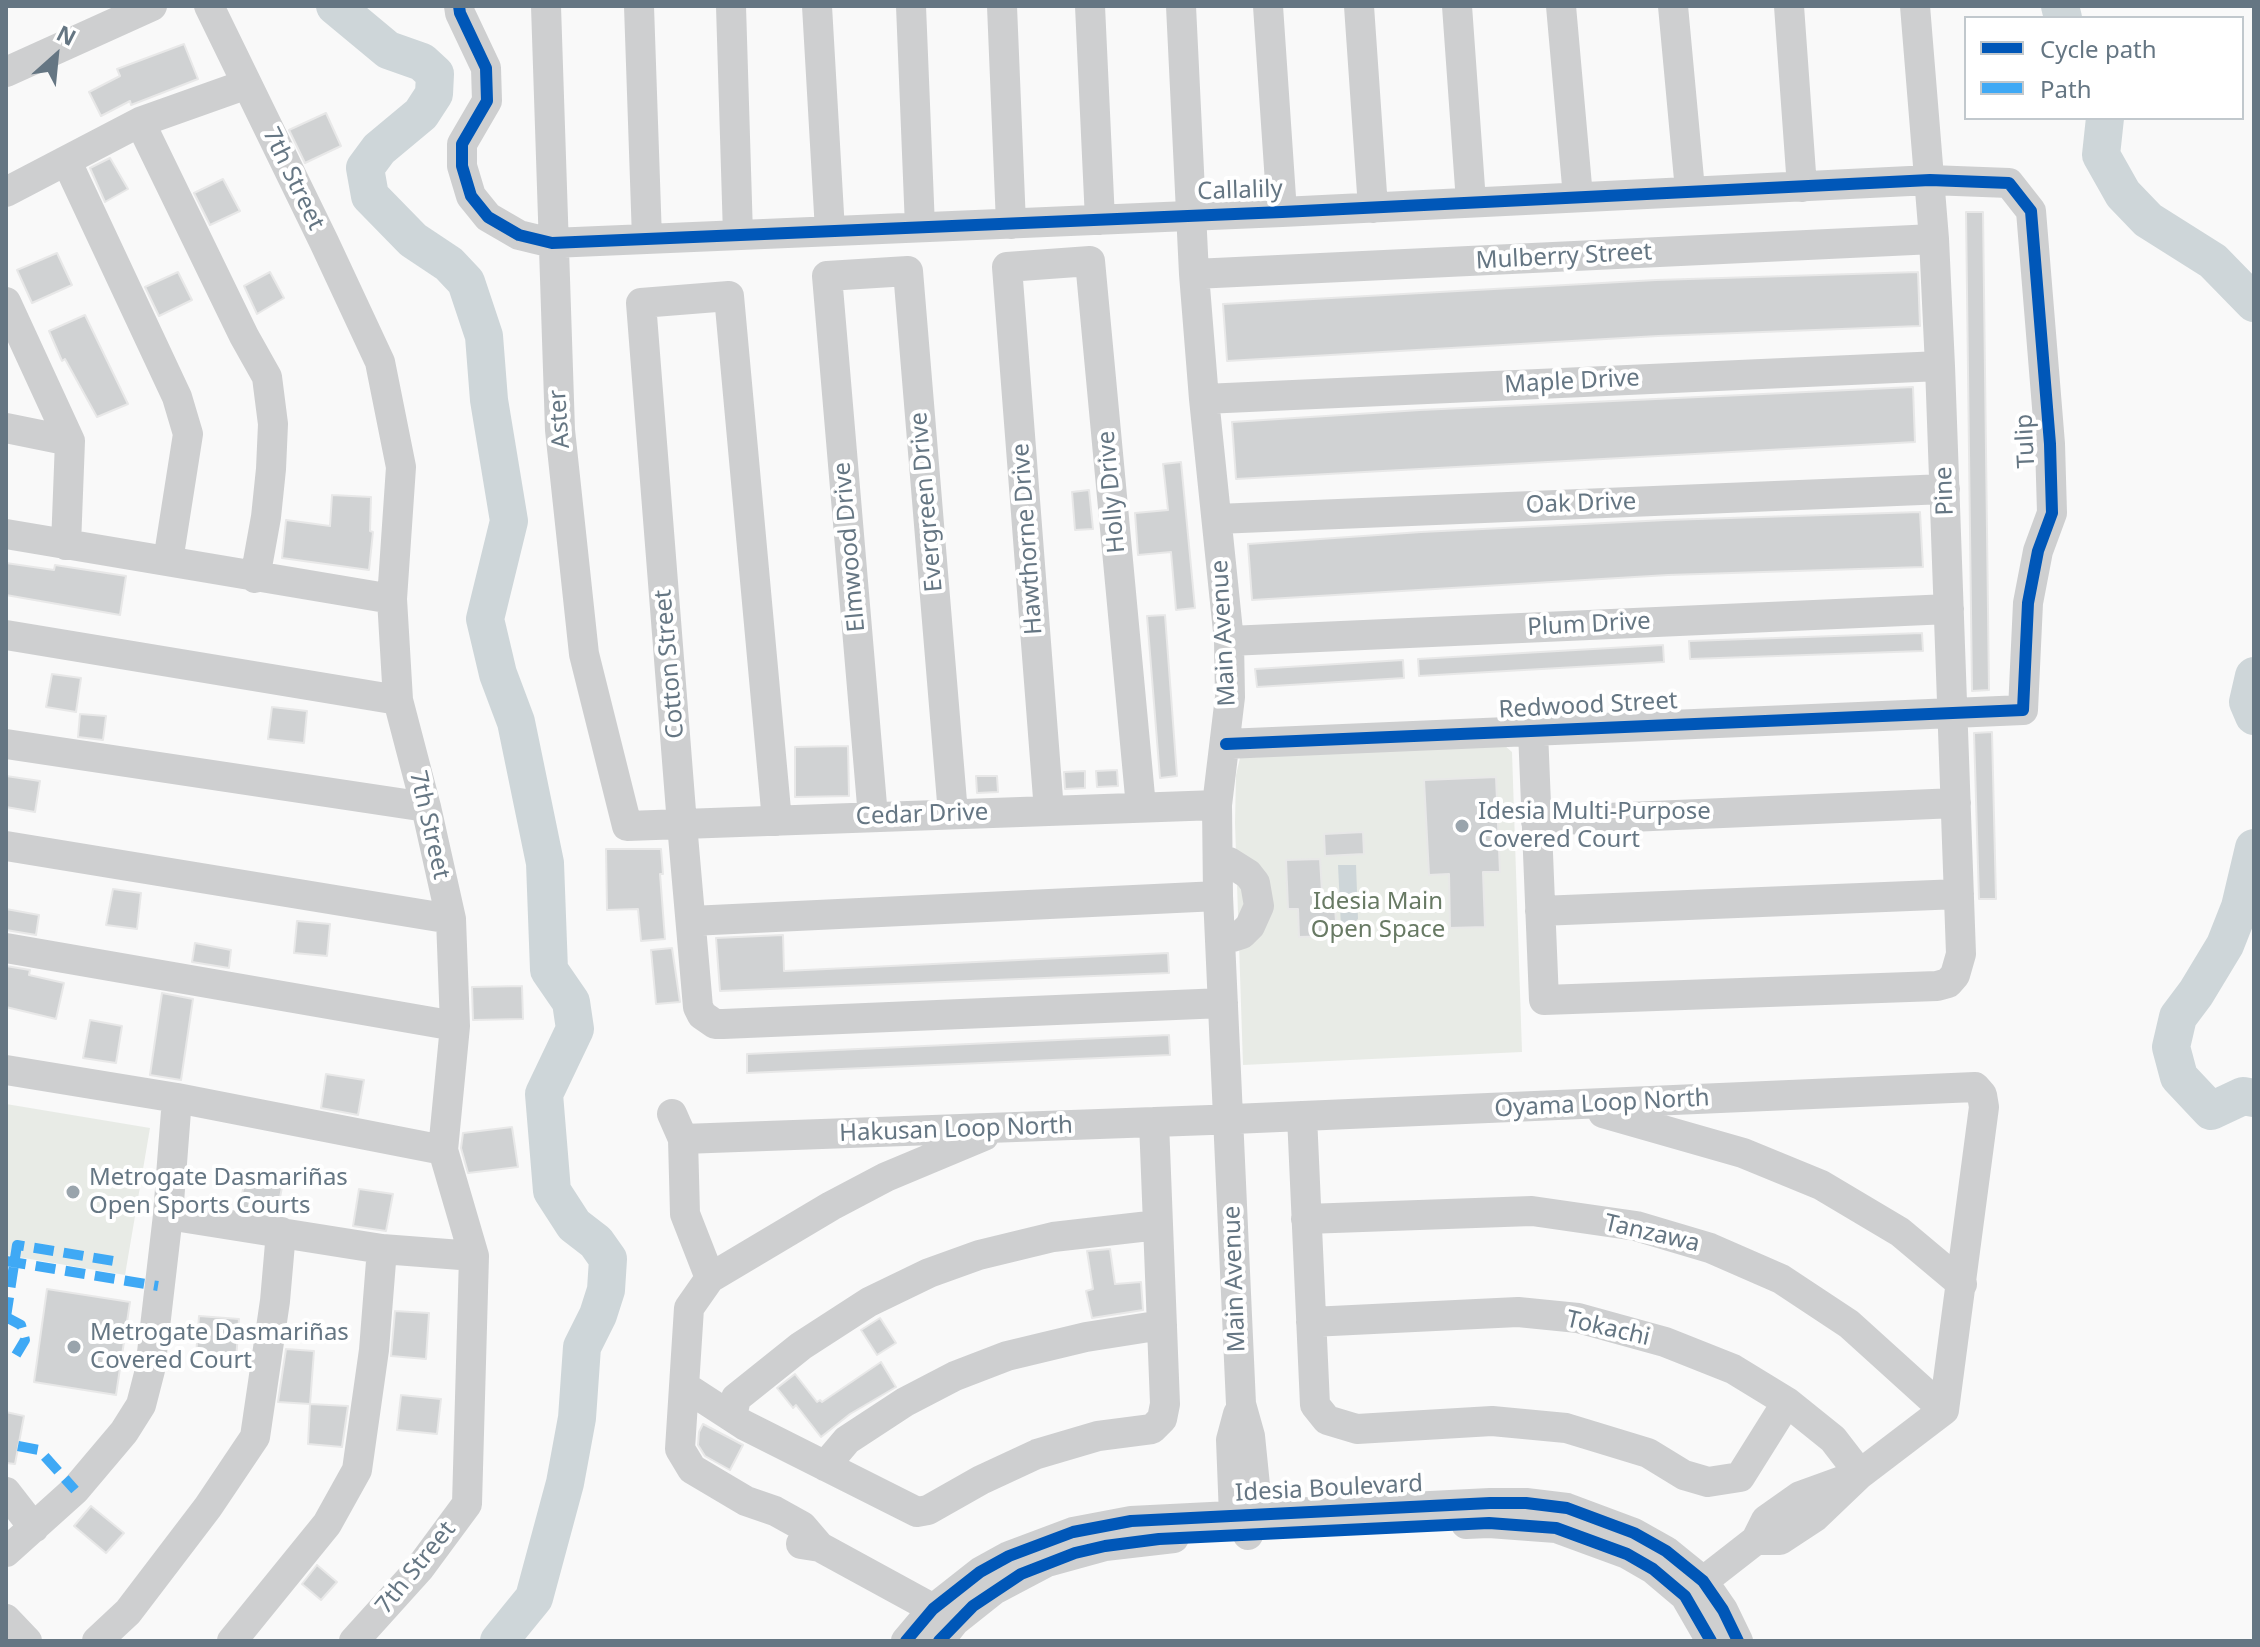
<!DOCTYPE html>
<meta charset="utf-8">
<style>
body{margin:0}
#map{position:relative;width:2260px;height:1647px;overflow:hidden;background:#f9f9f9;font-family:"Noto Sans",sans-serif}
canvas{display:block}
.frame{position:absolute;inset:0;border:8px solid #657683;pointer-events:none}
.legend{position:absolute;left:1964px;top:16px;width:280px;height:104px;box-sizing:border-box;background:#fff;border:2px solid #c1c8cd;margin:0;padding:10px 14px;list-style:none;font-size:24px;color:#657683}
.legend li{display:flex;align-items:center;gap:16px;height:40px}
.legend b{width:40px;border:2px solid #c1c8cd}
.north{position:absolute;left:16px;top:16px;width:80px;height:80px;-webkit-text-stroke:6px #fff;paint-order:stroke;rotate:27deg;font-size:22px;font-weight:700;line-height:32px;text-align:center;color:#657683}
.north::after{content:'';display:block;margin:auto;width:28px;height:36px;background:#657683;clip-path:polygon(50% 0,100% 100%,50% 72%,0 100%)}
</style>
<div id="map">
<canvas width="2260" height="1647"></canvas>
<div class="frame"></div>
<ul class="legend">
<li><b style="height:10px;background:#0057b8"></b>Cycle path</li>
<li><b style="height:10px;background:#3fa9f5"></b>Path</li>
</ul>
<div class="north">N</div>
</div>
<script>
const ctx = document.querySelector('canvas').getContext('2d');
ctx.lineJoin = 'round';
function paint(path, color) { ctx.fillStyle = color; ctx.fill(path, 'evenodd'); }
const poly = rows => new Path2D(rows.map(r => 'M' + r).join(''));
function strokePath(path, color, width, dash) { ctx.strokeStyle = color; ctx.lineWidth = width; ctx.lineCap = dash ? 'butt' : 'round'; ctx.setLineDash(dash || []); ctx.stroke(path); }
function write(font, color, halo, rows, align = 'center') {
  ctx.font = font + ' "Noto Sans",sans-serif'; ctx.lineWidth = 8; ctx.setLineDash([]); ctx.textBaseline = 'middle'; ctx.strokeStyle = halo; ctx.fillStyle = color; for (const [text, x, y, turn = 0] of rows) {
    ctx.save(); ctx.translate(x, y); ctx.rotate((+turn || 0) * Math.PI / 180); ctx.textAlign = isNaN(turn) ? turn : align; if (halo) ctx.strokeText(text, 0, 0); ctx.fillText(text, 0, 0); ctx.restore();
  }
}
paint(poly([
 [1504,745,1512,752,1522,1052,1243,1065,1235,823,1236,775,1240,758],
 [6,1104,150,1128,125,1275,6,1255]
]), '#e8ebe6');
paint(poly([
 [1338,865,1356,865,1358,919,1349,927,1341,927]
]), '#ced6d9');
strokePath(poly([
 [335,6,388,50,422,62,435,74,434,94,421,114,379,149,365,168,370,196,413,240,449,264,466,282,484,336,489,400,509,521,485,619,498,674,516,722,545,863,549,970,571,1002,575,1029,544,1094,552,1191,574,1225,596,1242,608,1259,606,1290,598,1315,582,1347,577,1418,565,1483,534,1598,499,1641],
 [2060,6,2063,18],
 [2105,118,2101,155,2123,194,2148,220,2213,261,2254,303],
 [2254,676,2248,702,2254,716],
 [2254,848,2240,907,2225,945,2196,993,2178,1017,2171,1047,2179,1077,2211,1111,2243,1096,2254,1098]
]), '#ced6d9', 38);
const building = poly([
 [184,44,198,79,131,105,130,101,101,116,89,92,120,76,117,69,184,44],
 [326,113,341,146,305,163,289,130,326,113],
 [110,158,128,189,105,202,90,168,110,158],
 [223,179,240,211,210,225,194,193,223,179],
 [1966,212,1983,212,1989,690,1972,691,1966,212],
 [57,253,72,285,32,303,17,270,57,253],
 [178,272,192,300,159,316,145,287,178,272],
 [270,272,284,298,257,314,244,286,270,272],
 [1918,272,1920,326,1658,336,1227,361,1223,304,1656,280,1918,272],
 [85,315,128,404,97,417,65,359,62,361,49,331,85,315],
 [1913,387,1915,442,1236,479,1232,422,1420,410,1913,387],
 [1181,462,1195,608,1176,610,1171,552,1138,555,1135,513,1168,510,1163,464,1181,462],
 [1089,490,1093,529,1075,530,1072,492,1089,490],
 [332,495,371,497,370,531,373,532,369,570,282,558,286,520,330,526,332,495],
 [1920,512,1923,567,1668,575,1252,600,1248,544,1421,532,1666,520,1920,512],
 [6,563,54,570,55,565,126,576,120,615,6,595,6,563],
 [1165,615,1177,776,1160,778,1147,616,1165,615],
 [1922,633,1923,651,1690,659,1689,641,1922,633],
 [1663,645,1664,662,1419,676,1418,659,1663,645],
 [1403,660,1404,678,1257,687,1255,669,1403,660],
 [52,674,81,678,76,712,46,707,52,674],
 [272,707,307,711,304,743,268,739,272,707],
 [80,714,106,716,103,740,78,737,80,714],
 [1992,732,1996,899,1979,899,1974,733,1992,732],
 [848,746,849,796,795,797,795,747,848,746],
 [1117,770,1118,786,1097,787,1096,771,1117,770],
 [1085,771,1085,788,1065,789,1064,772,1085,771],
 [6,776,40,781,35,812,6,807,6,776],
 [976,776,997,776,998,792,977,793,976,776],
 [1496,777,1500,872,1483,872,1485,927,1450,928,1449,874,1429,875,1424,780,1496,777],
 [1363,832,1364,854,1325,856,1324,834,1363,832],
 [606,849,661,849,663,874,660,874,665,939,641,941,638,909,607,910,606,849],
 [1320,859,1323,908,1335,907,1337,936,1299,937,1298,909,1288,909,1286,860,1320,859],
 [113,889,141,893,137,929,106,925,113,889],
 [6,909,39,915,36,935,6,930,6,909],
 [297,921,330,924,327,956,294,953,297,921],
 [783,935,784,971,1168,953,1169,973,720,991,716,938,783,935],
 [195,943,231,950,229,968,192,962,195,943],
 [672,948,680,1002,656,1004,651,950,672,948],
 [6,966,30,970,29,975,64,983,56,1019,6,1007,6,966],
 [522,986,523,1019,473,1020,472,987,522,986],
 [162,993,193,999,181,1080,150,1075,162,993],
 [90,1020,122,1026,116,1063,83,1058,90,1020],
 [1169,1035,1170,1055,747,1073,747,1054,1169,1035],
 [326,1074,364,1080,358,1115,321,1108,326,1074],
 [512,1127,518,1167,468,1173,461,1148,463,1133,512,1127],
 [245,1180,282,1187,277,1214,239,1208,245,1180],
 [359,1189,393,1194,386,1231,353,1226,359,1189],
 [1110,1249,1115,1284,1141,1282,1143,1310,1092,1318,1086,1291,1093,1289,1087,1251,1110,1249],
 [47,1289,130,1302,116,1395,34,1382,47,1289],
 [395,1311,429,1313,426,1359,391,1356,395,1311],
 [199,1316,239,1319,236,1360,196,1356,199,1316],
 [880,1318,896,1343,877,1355,861,1330,880,1318],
 [286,1349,314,1351,310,1404,278,1402,286,1349],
 [881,1362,896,1387,850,1414,821,1437,796,1405,793,1408,777,1388,795,1374,817,1402,820,1400,822,1402,881,1362],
 [401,1395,441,1399,437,1434,397,1430,401,1395],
 [310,1404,348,1406,342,1447,308,1444,310,1404],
 [6,1412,24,1416,15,1464,6,1463,6,1412],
 [703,1424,743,1445,730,1470,705,1456,698,1445,699,1432,703,1424],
 [91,1506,124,1533,106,1553,74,1526,91,1506],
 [317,1565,337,1582,321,1600,302,1584,317,1565]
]);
paint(building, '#d0d2d3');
strokePath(building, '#e8e8e8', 2);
strokePath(poly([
 [209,6,324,242,380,362,401,467,392,599,398,700,426,807,451,919,455,1026,443,1150,474,1256,467,1504,419,1569,354,1641],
 [459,6,460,13,486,68,487,101,462,144,462,166,471,196,488,217,519,235,552,243,1282,212,1930,180,2009,183,2031,211,2050,444,2052,513,2038,551,2028,603,2023,710,1226,744],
 [546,6,560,430,584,654,627,826,1217,805],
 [639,6,647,239],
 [731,6,738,235],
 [817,6,830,231],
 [911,6,920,227],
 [1002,6,1011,224],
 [1090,6,1100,220],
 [1181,6,1194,274,1204,399,1229,641,1230,697,1217,805,1218,896,1241,1404,1250,1436,1258,1515,1248,1535],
 [1268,6,1282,212],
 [1359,6,1373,208],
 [1457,6,1471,202],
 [1561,6,1578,197],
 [1673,6,1690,190],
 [1789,6,1802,187],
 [6,72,152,6],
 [140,122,244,336,267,377,273,424,271,469,266,517,255,578],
 [67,162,177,397,188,434,168,561],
 [6,192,140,122,247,84],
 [1194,274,1934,239],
 [6,302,70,441,66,545],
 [1204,399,1940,366],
 [6,428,70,441],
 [1217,519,1945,489],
 [6,534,392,599],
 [6,635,398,700],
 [1229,641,1949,609],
 [1533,731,1544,1000,1937,986,1948,983,1955,975,1961,954,1940,366,1934,239,1915,6],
 [6,744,426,807],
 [1049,811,1007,267,1090,261,1141,807],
 [873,817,827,276,908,271,953,814],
 [777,821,729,296,641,303,682,824,698,1007,702,1015,715,1024,723,1024,1223,1003],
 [1536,821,1956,803],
 [6,846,451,919],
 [1218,861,1229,862,1248,874,1255,883,1259,906,1250,926,1242,934,1220,941],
 [1540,911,1959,894],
 [691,921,1218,896],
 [6,948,455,1026],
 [6,1070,177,1098,443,1150],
 [1603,1113,1743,1153,1821,1185,1900,1232,1962,1284],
 [672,1114,683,1139,685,1214,710,1278],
 [1302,1116,1315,1405,1327,1420,1357,1429,1492,1421,1566,1428,1648,1453,1684,1475,1708,1482,1740,1477,1787,1402],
 [683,1139,1210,1120,1975,1087,1982,1095,1984,1107,1944,1410,1860,1474,1815,1517,1780,1540,1756,1540],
 [168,1215,382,1249,474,1256],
 [1306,1219,1532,1211,1636,1226,1710,1248,1781,1279,1849,1324,1944,1410],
 [1311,1322,1518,1312,1578,1318,1665,1342,1733,1369,1787,1402,1833,1439,1860,1474],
 [684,1386,744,1425,917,1512,928,1510,981,1480,1037,1454,1098,1436,1152,1429,1162,1419,1165,1404,1154,1122],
 [1238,1414,1231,1440,1234,1516,1244,1530],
 [732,1417,736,1398,801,1346,869,1302,929,1273,979,1255,1053,1237,1158,1225],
 [825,1466,847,1440,905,1402,955,1376,1007,1356,1086,1337,1162,1325],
 [6,1492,34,1528],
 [1466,1524,1489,1523,1556,1528,1627,1554,1653,1569,1685,1596,1711,1641],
 [801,1544,820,1547,950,1618],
 [820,1547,802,1526,775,1511,746,1501,692,1469,680,1449,689,1308,710,1278,831,1206,886,1177,984,1136],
 [6,1552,75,1490,124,1432,141,1405,150,1370,168,1215,177,1098],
 [1688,1593,1756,1540,1766,1520,1800,1496,1847,1479],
 [6,1619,27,1641],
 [97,1641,128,1612,208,1507,255,1437,275,1301,281,1232],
 [232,1641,327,1524,357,1470,374,1350,382,1249],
 [906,1641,933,1609,980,1572,1009,1556,1073,1532,1131,1521,1490,1503,1526,1503,1567,1508,1634,1533,1666,1551,1703,1581,1723,1610,1738,1641],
 [939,1641,955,1621,994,1590,1047,1562,1105,1546,1174,1538]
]), '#cecfd0', 30);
strokePath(poly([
 [6,1261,158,1286],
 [6,1317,17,1245,114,1261],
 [6,1317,21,1325,25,1340,16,1355,6,1358],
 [18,1446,39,1450,75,1490]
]), '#3fa9f5', 10, [20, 10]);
strokePath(poly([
 [459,6,460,13,486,68,487,101,462,144,462,166,471,196,488,217,519,235,552,243,1282,212,1930,180,2009,183,2031,211,2050,444,2052,513,2038,551,2028,603,2023,710,1226,744],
 [906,1641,933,1609,980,1572,1009,1556,1073,1532,1131,1521,1490,1503,1526,1503,1567,1508,1634,1533,1666,1551,1703,1581,1723,1610,1738,1641],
 [939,1641,973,1606,1021,1574,1075,1553,1105,1546,1159,1539,1489,1523,1556,1528,1627,1554,1653,1569,1685,1596,1711,1641]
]), '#0057b8', 12);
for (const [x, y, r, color] of [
 [1462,826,8,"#99a4ac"],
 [73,1192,8,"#99a4ac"],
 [74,1347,8,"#99a4ac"]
]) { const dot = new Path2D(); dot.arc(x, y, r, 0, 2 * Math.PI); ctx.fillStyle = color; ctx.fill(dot); strokePath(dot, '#fff', 3); }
write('24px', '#657683', '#fff', [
 ["7th Street",293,179,64],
 ["Callalily",1240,191,-2],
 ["Mulberry Street",1564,257,-3],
 ["Maple Drive",1572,382,-3],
 ["Aster",560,419,-94],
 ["Tulip",2026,441,-93],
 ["Pine",1945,491,-92],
 ["Holly Drive",1112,492,-95],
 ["Evergreen Drive",927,502,-95],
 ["Oak Drive",1581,504,-2],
 ["Hawthorne Drive",1028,539,-94],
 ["Elmwood Drive",850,547,-95],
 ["Plum Drive",1589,625,-3],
 ["Main Avenue",1224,633,-93],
 ["Cotton Street",670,664,-95],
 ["Redwood Street",1588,706,-3],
 ["Cedar Drive",922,815,-2],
 ["7th Street",429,825,77],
 ["Oyama Loop North",1602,1104,-3],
 ["Hakusan Loop North",956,1130,-2],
 ["Tanzawa",1652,1234,13],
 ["Main Avenue",1235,1279,-92],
 ["Tokachi",1608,1329,13],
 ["Idesia Boulevard",1329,1489,-3],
 ["7th Street",416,1568,-51]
]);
write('24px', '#657683', '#fff', [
 ["Idesia Multi-Purpose",1478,812],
 ["Covered Court",1478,840],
 ["Metrogate Dasmariñas",89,1178],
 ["Open Sports Courts",89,1206],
 ["Metrogate Dasmariñas",90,1333],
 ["Covered Court",90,1361]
], 'left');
write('24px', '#687a64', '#fff', [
 ["Idesia Main",1378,902],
 ["Open Space",1378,930]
]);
</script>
